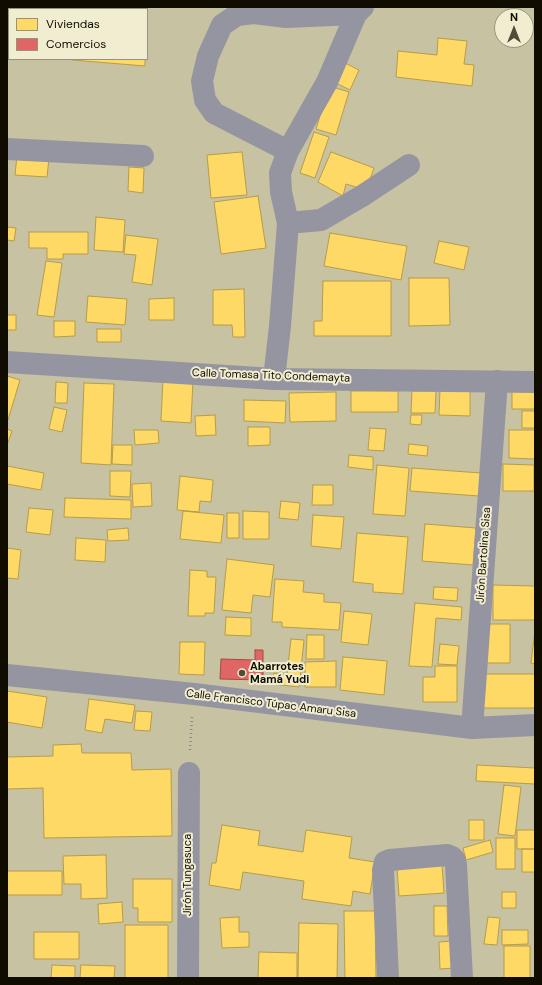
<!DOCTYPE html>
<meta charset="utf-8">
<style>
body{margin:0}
#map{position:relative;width:542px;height:985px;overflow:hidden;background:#c7c2a1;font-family:"DM Sans",sans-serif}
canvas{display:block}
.frame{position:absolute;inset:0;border:8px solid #100c00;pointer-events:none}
.legend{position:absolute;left:8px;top:8px;width:140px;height:52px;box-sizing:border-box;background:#f1edd0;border:1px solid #97937d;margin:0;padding:5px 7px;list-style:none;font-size:12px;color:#100c00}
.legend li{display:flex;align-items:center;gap:8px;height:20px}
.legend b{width:20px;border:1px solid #97937d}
.north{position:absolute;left:494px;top:8px;width:40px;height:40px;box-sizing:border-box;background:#f1edd0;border:1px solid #97937d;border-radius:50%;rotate:0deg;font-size:11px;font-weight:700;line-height:16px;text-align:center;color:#100c00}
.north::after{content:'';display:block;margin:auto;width:14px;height:18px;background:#504c38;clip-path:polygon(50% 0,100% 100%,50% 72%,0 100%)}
</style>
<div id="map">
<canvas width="542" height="985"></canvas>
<div class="frame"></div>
<ul class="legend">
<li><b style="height:11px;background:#ffd966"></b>Viviendas</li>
<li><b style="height:11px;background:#e06666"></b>Comercios</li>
</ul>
<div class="north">N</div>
</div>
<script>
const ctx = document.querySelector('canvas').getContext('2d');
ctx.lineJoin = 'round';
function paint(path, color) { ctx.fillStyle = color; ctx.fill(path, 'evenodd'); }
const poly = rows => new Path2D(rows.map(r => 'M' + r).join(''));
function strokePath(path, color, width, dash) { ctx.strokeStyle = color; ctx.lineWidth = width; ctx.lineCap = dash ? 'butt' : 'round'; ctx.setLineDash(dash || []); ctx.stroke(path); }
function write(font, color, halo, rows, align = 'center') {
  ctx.font = font + ' "DM Sans",sans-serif'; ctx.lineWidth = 4; ctx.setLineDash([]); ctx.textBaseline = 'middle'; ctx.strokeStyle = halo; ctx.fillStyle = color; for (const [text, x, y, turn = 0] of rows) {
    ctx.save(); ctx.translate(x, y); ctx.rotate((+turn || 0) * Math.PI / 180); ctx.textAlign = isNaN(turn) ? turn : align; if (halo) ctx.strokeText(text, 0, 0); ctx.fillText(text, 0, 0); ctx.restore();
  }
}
const homes = poly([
 [438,38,467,41,464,64,474,65,472,86,396,77,398,51,437,55,438,38],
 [72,59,145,59,145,66,72,60,72,59],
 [341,61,359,70,350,90,332,81,341,61],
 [329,86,349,92,336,135,316,129,329,86],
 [314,132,329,137,315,178,300,173,314,132],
 [242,152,247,195,211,198,207,155,242,152],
 [331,152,374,168,366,190,346,184,343,196,318,182,331,152],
 [17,156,49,158,47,177,15,175,17,156],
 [129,167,144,168,143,193,128,191,129,167],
 [258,196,266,248,221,254,214,202,258,196],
 [96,217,125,220,123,252,94,250,96,217],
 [7,227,16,228,14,241,7,240,7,227],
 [29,232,88,232,88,254,63,254,63,259,47,259,47,248,29,248,29,232],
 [330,233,407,246,401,280,324,266,330,233],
 [126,235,158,239,152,285,132,282,136,255,124,254,126,235],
 [439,241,469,247,464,270,434,263,439,241],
 [46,261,62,263,54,317,37,315,46,261],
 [409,278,449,278,450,325,409,326,409,278],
 [323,281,391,281,391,336,314,336,314,321,322,321,323,281],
 [244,289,245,337,233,337,232,325,213,325,213,290,244,289],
 [88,296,127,299,125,325,86,322,88,296],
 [174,298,174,320,149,320,149,299,174,298],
 [7,315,16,315,16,330,7,330,7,315],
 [54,321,75,321,75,336,54,337,54,321],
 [97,329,121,329,121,342,97,342,97,329],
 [7,376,20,380,7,423,7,376],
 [163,379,193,380,191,423,161,421,163,379],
 [56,382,68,383,67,403,55,403,56,382],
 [84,383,114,384,111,465,81,463,84,383],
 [440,389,470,390,470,416,439,415,440,389],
 [512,389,535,389,535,409,512,409,512,389],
 [351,391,398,391,398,412,351,412,351,391],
 [412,391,436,391,435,413,411,413,412,391],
 [336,392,336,421,290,422,289,393,336,392],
 [244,400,286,401,285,423,244,421,244,400],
 [54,407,67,410,62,432,49,429,54,407],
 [522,411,535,411,535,428,522,428,522,411],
 [215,415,216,435,196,436,195,416,215,415],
 [411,415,422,415,421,425,410,424,411,415],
 [248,427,270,427,270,445,248,446,248,427],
 [370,428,386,429,384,451,368,450,370,428],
 [7,429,12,431,7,445,7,429],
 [134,430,158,430,159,443,135,445,134,430],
 [509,430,535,430,535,459,509,458,509,430],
 [409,444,428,446,427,456,408,454,409,444],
 [113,445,132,445,132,465,112,464,113,445],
 [349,455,373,457,373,470,348,467,349,455],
 [503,464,534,465,534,491,503,491,503,464],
 [377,465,409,468,405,516,373,514,377,465],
 [7,466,44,473,41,490,7,484,7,466],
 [412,468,481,473,479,496,410,491,412,468],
 [110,471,131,471,130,497,110,496,110,471],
 [180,476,213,480,211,502,200,501,199,512,177,510,180,476],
 [151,483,152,506,133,507,132,484,151,483],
 [313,485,333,485,333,505,312,505,313,485],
 [65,498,131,500,131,519,64,517,65,498],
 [281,501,300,503,298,520,279,518,281,501],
 [29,508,53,510,50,535,26,532,29,508],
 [183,511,224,515,221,543,180,539,183,511],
 [243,511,269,512,269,539,243,539,243,511],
 [227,513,239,513,239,538,227,538,227,513],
 [313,515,344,517,341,549,311,546,313,515],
 [425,524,476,528,473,565,422,561,425,524],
 [128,528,129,540,108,541,107,530,128,528],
 [357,533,408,537,403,594,373,592,373,584,353,582,357,533],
 [76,538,106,540,105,562,75,560,76,538],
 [7,548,21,550,18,579,7,578,7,548],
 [227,559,274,565,270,597,253,595,251,613,222,610,227,559],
 [190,570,207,571,207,577,216,577,214,613,205,613,205,616,188,616,190,570],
 [275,579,304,581,303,592,324,594,324,602,341,603,339,630,282,627,282,622,272,622,275,579],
 [493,585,535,586,535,620,493,620,493,585],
 [434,587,458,588,457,601,433,599,434,587],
 [415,603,462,607,461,620,436,618,432,667,409,666,415,603],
 [344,611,372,614,368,645,341,642,344,611],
 [226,617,251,618,251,636,225,635,226,617],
 [486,624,510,624,510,663,486,663,486,624],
 [535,631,535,664,531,663,535,631],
 [307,635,324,635,324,659,306,659,307,635],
 [291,639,304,640,299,687,272,684,274,673,287,675,291,639],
 [180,642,205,642,204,675,179,674,180,642],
 [440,644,459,646,457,665,438,664,440,644],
 [343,657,387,661,384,695,340,690,343,657],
 [336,661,336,687,305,687,305,662,336,661],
 [435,666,457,666,457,702,423,702,423,677,435,677,435,666],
 [481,674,535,674,535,708,481,708,481,674],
 [7,691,47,697,42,728,7,722,7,691],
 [89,699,135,705,132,723,105,719,102,733,85,730,89,699],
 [136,711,152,712,150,731,134,730,136,711],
 [81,744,82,753,131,753,132,770,171,769,172,836,44,838,43,788,7,789,7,757,53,756,53,745,81,744],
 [477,765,535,768,535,784,476,781,477,765],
 [504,785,521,787,515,836,498,834,504,785],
 [469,820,484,820,484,840,469,840,469,820],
 [222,825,260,831,258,845,303,852,306,830,352,837,349,858,375,862,370,894,353,891,351,906,302,899,304,881,243,872,240,890,209,885,212,863,216,863,222,825],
 [517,830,535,830,535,849,517,849,517,830],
 [496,838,515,838,515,869,496,869,496,838],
 [490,840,493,852,466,860,463,848,490,840],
 [522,849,535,849,535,872,522,872,522,849],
 [106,855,107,898,81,899,81,884,64,884,63,856,106,855],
 [442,865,444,893,399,896,397,867,442,865],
 [7,871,62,871,62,895,7,895,7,871],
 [133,879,172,879,172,922,138,922,138,908,133,908,133,879],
 [502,892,516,892,516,908,502,908,502,892],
 [122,902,123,922,99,924,98,904,122,902],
 [434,906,447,906,448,936,434,936,434,906],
 [344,911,375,911,376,978,345,978,344,911],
 [239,917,239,932,249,932,249,947,222,948,220,918,239,917],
 [488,917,500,918,497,945,484,944,488,917],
 [299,923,338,924,337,978,298,978,299,923],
 [125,925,168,925,168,978,125,978,125,925],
 [502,930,528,930,528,944,502,945,502,930],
 [34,932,79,932,79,959,34,959,34,932],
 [453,941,454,968,440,969,439,942,453,941],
 [504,946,530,946,530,978,504,978,504,946],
 [259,952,297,953,297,978,258,978,259,952],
 [52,965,75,966,75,978,51,978,52,965],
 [81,965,115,966,114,978,80,978,81,965]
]);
paint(homes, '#ffd966');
strokePath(homes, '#b79c47', 1);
const shops = poly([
 [255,650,263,650,263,680,220,679,221,659,255,660,255,650]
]);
paint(shops, '#e06666');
strokePath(shops, '#a24b47', 1);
strokePath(poly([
 [190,750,192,717]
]), '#888788', 2.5, [1, 3]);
strokePath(poly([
 [7,149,143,156],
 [288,151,214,113,205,100,202,81,208,56,222,25,237,15,254,13,286,17,356,14],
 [288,223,321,220,362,196,409,165],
 [7,362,274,379,535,382],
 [274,379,280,326,288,223,281,192,280,173,288,151,327,82,356,14,363,7],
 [7,675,194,694,472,728,535,725],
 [472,728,497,381],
 [188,978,189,773],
 [388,978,383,870,385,862,390,860,447,855,452,857,455,860,456,865,462,978]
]), '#9595a2', 22);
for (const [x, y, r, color] of [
 [242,673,4,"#504c38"]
]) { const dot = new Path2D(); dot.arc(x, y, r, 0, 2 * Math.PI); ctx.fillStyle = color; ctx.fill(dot); strokePath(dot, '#f1edd0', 1.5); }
write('11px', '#100c00', '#f1edd0', [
 ["Calle Tomasa Tito Condemayta",271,376,2],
 ["Jirón Bartolina Sisa",484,555,-86],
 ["Calle Francisco Túpac Amaru Sisa",271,704,7],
 ["Jirón Tungasuca",188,875,-90]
]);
write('bold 11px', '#100c00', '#f1edd0', [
 ["Abarrotes",250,667],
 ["Mamá Yudi",250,680]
], 'left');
</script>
